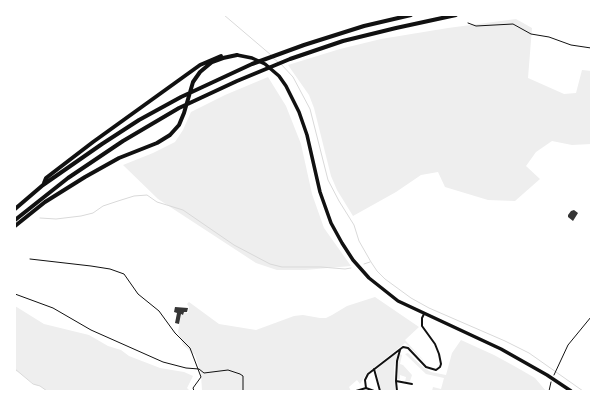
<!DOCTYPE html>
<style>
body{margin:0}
#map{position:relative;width:606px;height:406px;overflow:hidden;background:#fff;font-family:Manrope,sans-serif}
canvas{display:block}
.frame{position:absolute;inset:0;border:16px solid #fff;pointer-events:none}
</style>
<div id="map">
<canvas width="606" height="406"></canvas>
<div class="frame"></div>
</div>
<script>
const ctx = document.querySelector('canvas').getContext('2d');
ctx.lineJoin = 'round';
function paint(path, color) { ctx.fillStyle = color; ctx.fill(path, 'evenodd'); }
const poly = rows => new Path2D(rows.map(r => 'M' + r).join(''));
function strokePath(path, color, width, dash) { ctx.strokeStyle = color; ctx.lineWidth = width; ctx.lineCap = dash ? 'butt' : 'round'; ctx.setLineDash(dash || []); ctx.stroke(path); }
paint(poly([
 [516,19,532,28,528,78,564,94,576,93,582,70,591,71,591,144,572,145,552,141,536,152,526,166,540,179,515,201,488,200,445,187,438,172,421,175,396,192,353,216,337,190,331,176,314,108,309,95,288,65,340,49,381,39,448,28],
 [268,77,286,106,301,144,312,194,324,228,351,266,305,270,277,270,256,263,158,199,123,165,153,153,175,142,183,130,191,112,225,95],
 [375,297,419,327,405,340,427,364,405,343,367,373,360,384,357,380,349,387,351,391,202,391,201,374,195,355,183,345,178,332,181,315,183,315,184,312,188,313,189,307,187,304,189,302,219,324,256,330,294,316,303,315,320,318,326,318,332,315,347,306],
 [15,306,44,324,89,335,108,346,121,350,129,356,160,368,184,372,193,376,187,388,190,391,47,391,40,386,35,385,17,371,15,372],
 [461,340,494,355,516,367,535,378,546,391,432,391,433,387,441,389,444,378,426,374,405,354,408,353,424,368,431,372,446,375,452,353],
 [395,354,398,354,394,367,395,391,381,391,376,370],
 [400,354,402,355,400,364,403,365,412,375,410,381,405,382,406,377,400,375,400,379,398,379,397,366]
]), '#eee');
strokePath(poly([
 [224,15,271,55],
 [273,58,278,62],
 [281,64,293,77,310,109,328,180,339,201,354,225,359,241,371,262,377,271,385,279,411,298,429,308,505,341,529,353,583,391],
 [40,218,56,219,81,216,93,213,103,206,118,201,134,196,147,195,157,202,183,210,234,245,270,264,282,267,321,267,345,269,351,268],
 [364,264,370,262],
 [15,369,33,384,40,386,47,391]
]), '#d9d9d9', 1);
paint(poly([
 [574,210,578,213,573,221,568,217,568,215,571,211],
 [175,307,188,308,187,312,184,312,183,315,181,314,179,324,175,323,177,313,174,312]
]), '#353535');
strokePath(poly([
 [468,23,476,26,513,24,531,34,549,37,571,45,591,48],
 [30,259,91,266,110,269,124,274,138,294,159,311,175,333,190,348,201,377,193,388,194,391],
 [15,294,53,308,91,330,163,362,186,368,199,369,204,373,228,370,240,374,243,376,243,391],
 [554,375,568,345,591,317],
 [549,391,551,382]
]), '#111', 1);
strokePath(poly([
 [400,350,397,361,396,381,412,384],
 [374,369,380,391],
 [396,381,397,391],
 [366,388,365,380,368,374,403,347,408,348,426,367,436,370,440,367,441,364,439,354,435,344,422,326,422,318,424,314],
 [366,388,374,391],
 [356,391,366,388]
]), '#111', 2);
strokePath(poly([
 [237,55,252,58,265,64,279,76,286,86,299,112,307,135,320,192,331,223,342,243,353,260,369,278,398,301,501,349,547,375,571,391]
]), '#111', 3.5);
strokePath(poly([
 [44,183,46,178,93,142,200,65,221,56],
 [15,209,43,185,102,144,139,120,181,97,252,64,304,45,364,26,411,15],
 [15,220,68,178,123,141,179,108,237,81,290,59,343,41,396,28,456,15],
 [15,226,45,202,85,177,119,158,157,143,170,135,179,125,184,113,193,82,200,72,212,62,223,58,237,55]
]), '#111', 4);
</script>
